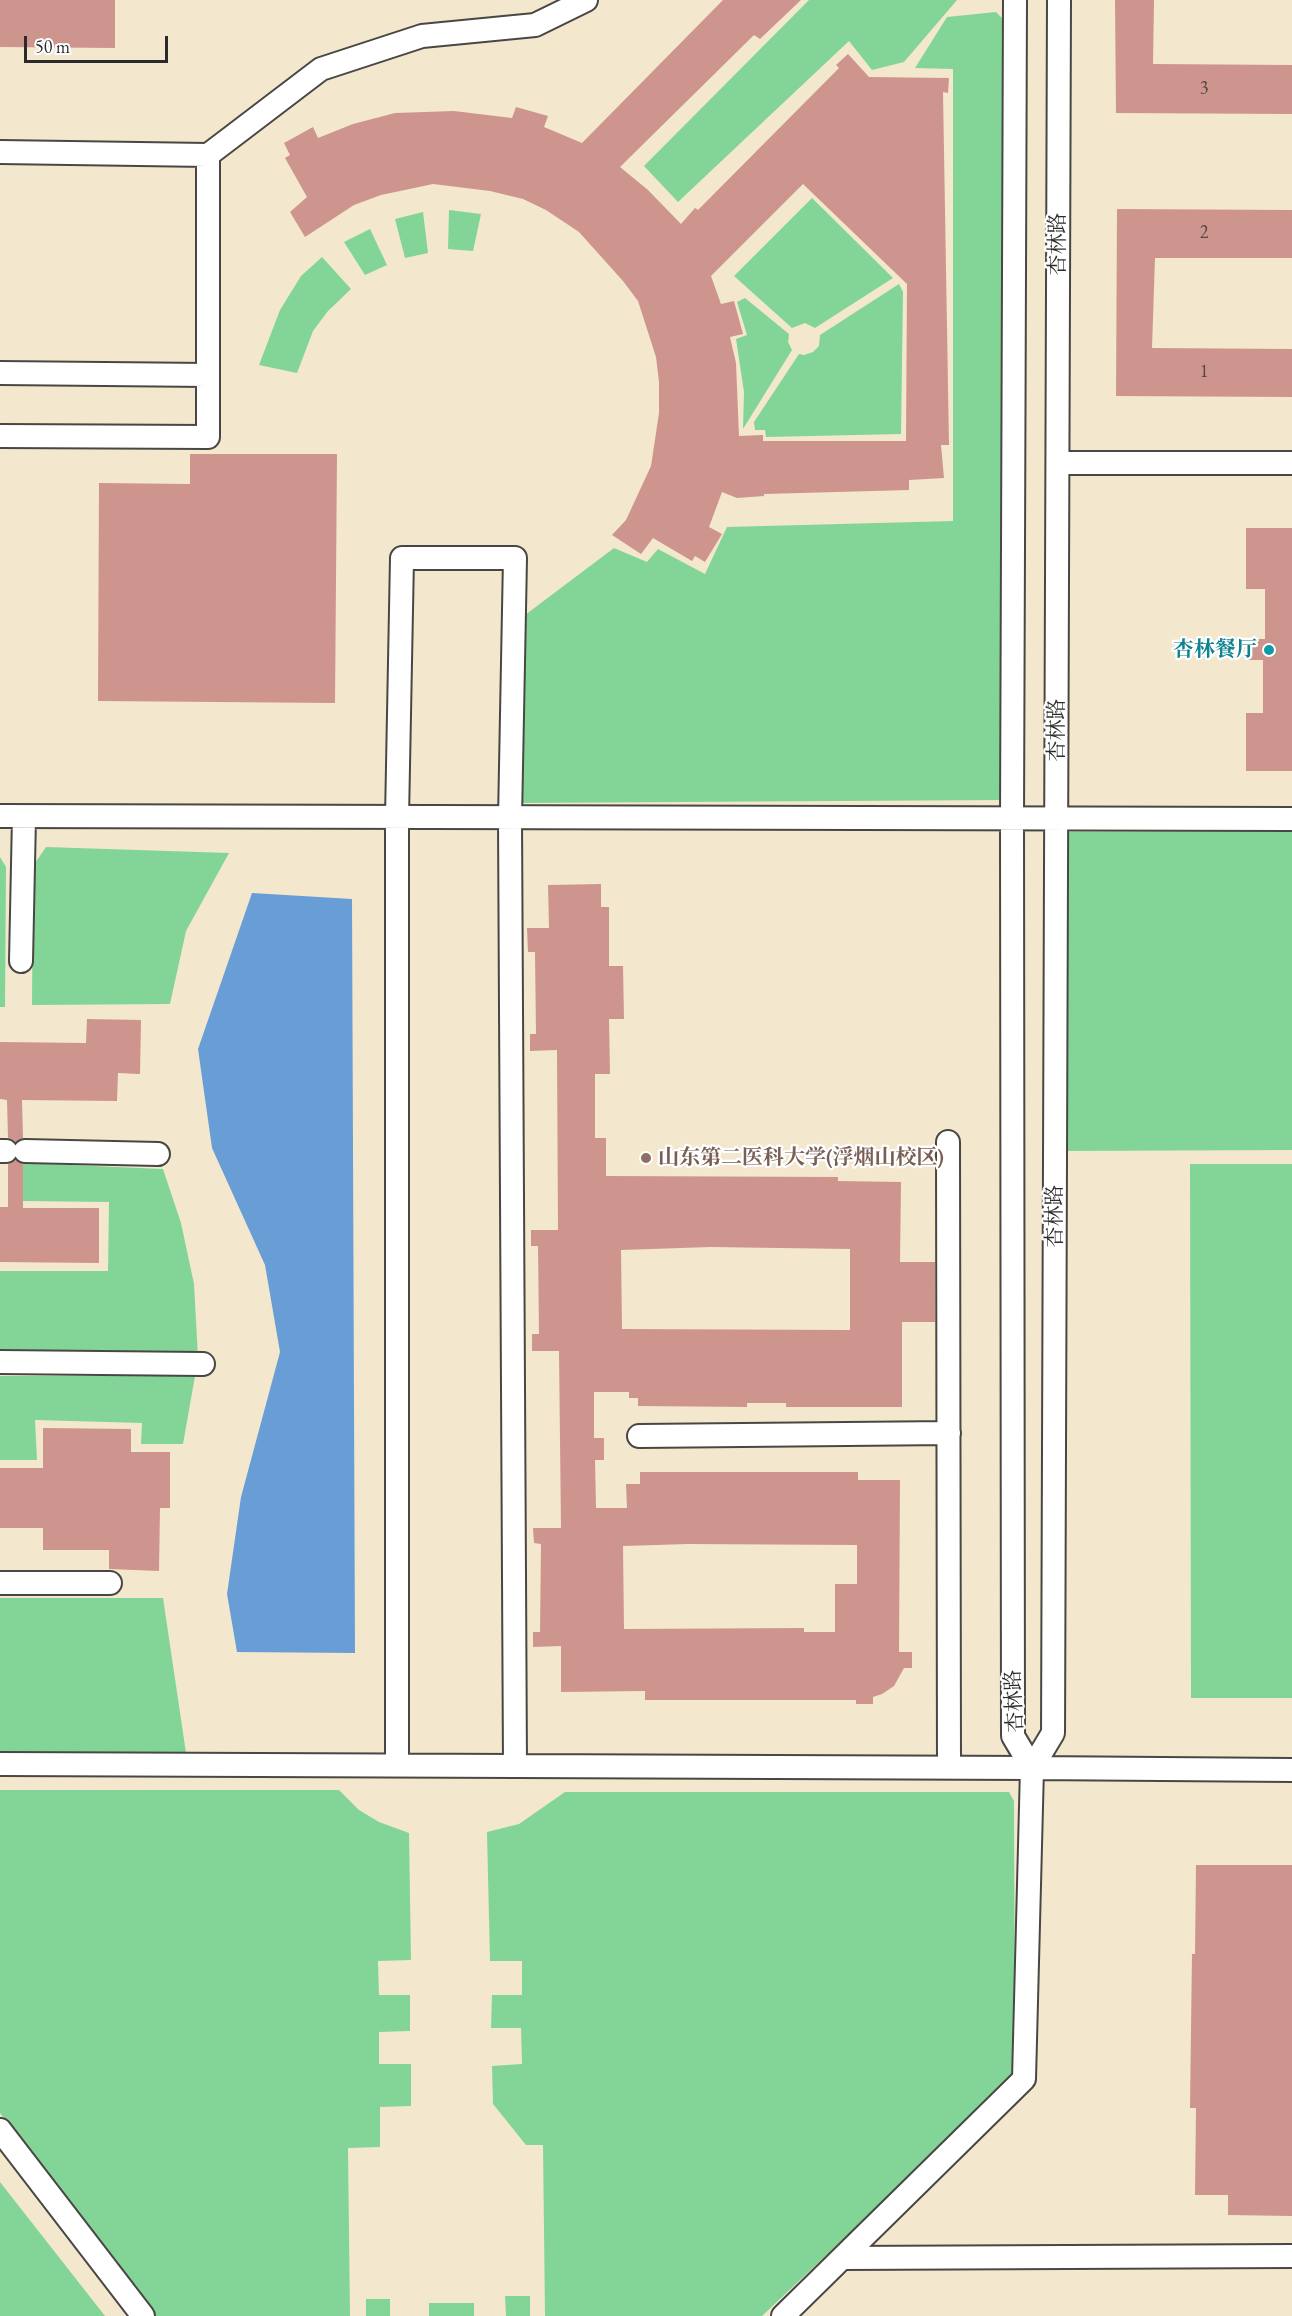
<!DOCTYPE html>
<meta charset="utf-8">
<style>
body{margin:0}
#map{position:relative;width:1292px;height:2316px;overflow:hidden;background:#f3e7ce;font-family:"EB Garamond",serif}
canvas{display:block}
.scale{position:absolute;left:24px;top:36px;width:144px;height:27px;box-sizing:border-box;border:3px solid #2b2b2b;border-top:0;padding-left:8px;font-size:18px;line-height:21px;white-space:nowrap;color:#2b2b2b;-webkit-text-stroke:4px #fff;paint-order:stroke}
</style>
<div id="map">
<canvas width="1292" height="2316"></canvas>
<div class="scale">50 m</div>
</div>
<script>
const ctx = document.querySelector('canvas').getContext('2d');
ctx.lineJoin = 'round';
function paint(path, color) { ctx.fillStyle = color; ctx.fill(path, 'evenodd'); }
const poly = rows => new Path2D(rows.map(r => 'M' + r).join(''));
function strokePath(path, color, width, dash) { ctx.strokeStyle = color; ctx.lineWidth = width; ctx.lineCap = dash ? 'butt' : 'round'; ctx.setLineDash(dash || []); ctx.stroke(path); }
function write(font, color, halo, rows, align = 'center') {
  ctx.font = font + ' "EB Garamond","Noto Serif SC",serif'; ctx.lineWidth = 4.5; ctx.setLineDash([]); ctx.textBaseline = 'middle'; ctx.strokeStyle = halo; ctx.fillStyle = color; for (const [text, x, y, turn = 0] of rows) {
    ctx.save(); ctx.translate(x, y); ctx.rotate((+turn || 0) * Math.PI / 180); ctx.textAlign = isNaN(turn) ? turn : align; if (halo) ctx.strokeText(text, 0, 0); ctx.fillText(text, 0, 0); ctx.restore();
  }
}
paint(poly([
 [809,0,957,0,904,62,872,70,849,41,678,202,644,166],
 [996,12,1008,24,1003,800,520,803,525,615,614,548,647,562,658,549,705,574,727,527,953,521,953,69,915,68,947,17],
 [812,198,893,278,815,328,805,323,792,328,734,276],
 [449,210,481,214,473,251,448,249],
 [423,212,428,253,405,258,395,219],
 [370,229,387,265,365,275,344,242],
 [322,257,351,289,328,311,313,331,297,373,259,365,280,310,301,276],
 [899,284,903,292,901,434,766,437,765,430,755,430,754,422,799,354,804,355,813,352,819,346,820,335],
 [745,298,789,334,788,342,792,350,743,429,744,392,736,339,747,335,737,302],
 [1292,831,1292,1150,1064,1151,1062,832],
 [46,847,229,853,186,931,170,1004,32,1005,33,866],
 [0,857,6,867,5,1007,0,1007],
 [23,1163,163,1169,181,1223,194,1284,198,1358,0,1353,0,1271,108,1271,109,1202,23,1201],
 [1190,1164,1292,1164,1292,1698,1191,1698],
 [0,1376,195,1376,183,1444,141,1444,142,1423,35,1420,37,1460,0,1460],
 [0,1598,163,1598,186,1753,0,1753],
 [0,1790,339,1790,359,1810,379,1822,409,1833,411,1960,378,1961,379,1995,410,1995,410,2031,379,2032,379,2064,411,2064,411,2106,380,2107,380,2147,348,2148,350,2316,152,2316,0,2113],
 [565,1792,1009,1792,1014,1801,1015,2073,1008,2083,762,2316,545,2316,543,2145,526,2145,493,2104,492,2066,522,2064,521,2028,491,2028,492,1995,522,1995,522,1961,490,1961,487,1832,519,1824],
 [0,2181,0,2182,105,2316,0,2316],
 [505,2296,530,2296,530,2316,506,2316],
 [366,2299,390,2299,390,2316,366,2316],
 [429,2303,474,2303,474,2316,429,2316]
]), '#83d597');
paint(poly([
 [252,893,352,899,355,1653,237,1652,227,1594,241,1497,280,1352,265,1265,212,1148,198,1049]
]), '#689ed5');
paint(poly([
 [0,0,115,0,115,48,0,47],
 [723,0,801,0,760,39,754,35,620,167,648,190,681,224,695,208,698,210,839,68,836,65,848,54,869,77,949,78,948,93,943,92,949,445,941,445,944,478,909,480,909,490,764,494,764,496,737,498,722,492,709,527,722,534,705,562,695,556,692,561,653,538,641,554,612,535,626,520,651,466,659,413,659,382,656,357,638,301,623,281,579,232,546,210,523,199,490,191,433,184,381,195,354,205,305,237,290,212,307,197,285,158,290,155,284,143,313,127,318,138,353,124,395,113,454,111,512,118,516,107,548,116,544,127,582,143],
 [803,184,907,284,906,441,763,441,763,435,739,436,736,363,730,337,743,334,734,301,721,304,711,276],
 [1115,0,1154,0,1153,64,1292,65,1292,114,1116,113],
 [1117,209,1292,210,1292,258,1155,258,1152,348,1292,349,1292,397,1116,396],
 [190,454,337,454,335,703,98,701,99,483,190,484],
 [1246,528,1292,528,1292,771,1246,771,1246,713,1263,713,1263,660,1247,660,1247,639,1265,639,1265,589,1246,589],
 [601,884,601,907,609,907,609,966,623,966,624,1019,609,1019,610,1074,595,1074,595,1138,606,1138,606,1176,838,1177,838,1181,901,1182,900,1262,935,1262,935,1322,902,1322,902,1407,786,1407,786,1403,747,1403,747,1407,638,1406,638,1398,629,1398,629,1392,594,1392,594,1438,604,1438,604,1460,595,1460,596,1508,627,1508,626,1484,640,1484,640,1472,858,1472,858,1480,900,1480,899,1652,912,1652,912,1668,904,1668,894,1686,882,1694,873,1697,873,1704,856,1704,856,1700,645,1700,645,1691,561,1692,561,1646,533,1647,533,1632,540,1632,541,1544,534,1543,533,1528,561,1528,559,1351,532,1351,532,1334,539,1334,538,1246,531,1246,531,1230,558,1230,557,1050,530,1051,530,1034,536,1034,535,952,528,952,527,928,549,928,548,885],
 [710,1247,850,1249,850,1330,622,1329,621,1250],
 [688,1544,857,1545,857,1584,835,1584,835,1632,804,1632,804,1628,624,1629,623,1546],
 [87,1019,141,1020,140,1074,118,1073,117,1101,22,1100,23,1138,15,1142,8,1138,7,1100,0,1099,0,1042,86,1043],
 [16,1160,23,1164,23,1208,99,1208,99,1263,0,1262,0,1207,8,1207,8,1164],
 [43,1428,131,1429,131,1452,170,1452,170,1508,160,1508,159,1571,109,1569,109,1550,43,1550,43,1528,0,1528,0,1468,43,1468],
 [1196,1865,1292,1865,1292,2216,1228,2215,1228,2195,1195,2195,1196,2108,1190,2108,1192,1954,1195,1954]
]), '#cd958e');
const minor = poly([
 [1015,0,1012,819,1013,1736,1032,1768],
 [0,152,208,155,321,69,422,36,535,25,586,0],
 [0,373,208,375],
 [0,436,208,437,208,155],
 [1058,463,1292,463],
 [0,816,1292,819],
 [21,961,24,817],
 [948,1142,949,1767],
 [0,1151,6,1151],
 [25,1151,158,1154],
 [0,1362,203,1364],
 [639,1436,949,1433],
 [0,1583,110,1583],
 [0,1764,1032,1768,1024,2079,783,2316],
 [397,1765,397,818,402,558,515,558,510,819,515,1765],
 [1032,1768,1053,1733,1059,0],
 [1032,1768,1292,1770],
 [0,2130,143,2316],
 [842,2258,1292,2256]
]);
strokePath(minor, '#494743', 26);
strokePath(minor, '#fff', 22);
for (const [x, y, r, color] of [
 [1269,650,6,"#0f9aa8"],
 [646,1158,6,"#8d6e63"]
]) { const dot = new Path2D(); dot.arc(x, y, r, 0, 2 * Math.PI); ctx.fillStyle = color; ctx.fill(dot); strokePath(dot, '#fff', 2); }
write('18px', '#544644', null, [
 ["3",1204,89],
 ["2",1204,233],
 ["1",1204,372]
]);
write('21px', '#2b2b2b', '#fff', [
 ["杏林路",1058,244,-90],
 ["杏林路",1057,730,-90],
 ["杏林路",1055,1216,-90],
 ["杏林路",1015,1701,-93]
]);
write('bold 21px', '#0d838f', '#fff', [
 ["杏林餐厅",1257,650]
], 'right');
write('bold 21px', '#785e54', '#fff', [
 ["山东第二医科大学(浮烟山校区)",658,1158]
], 'left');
</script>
